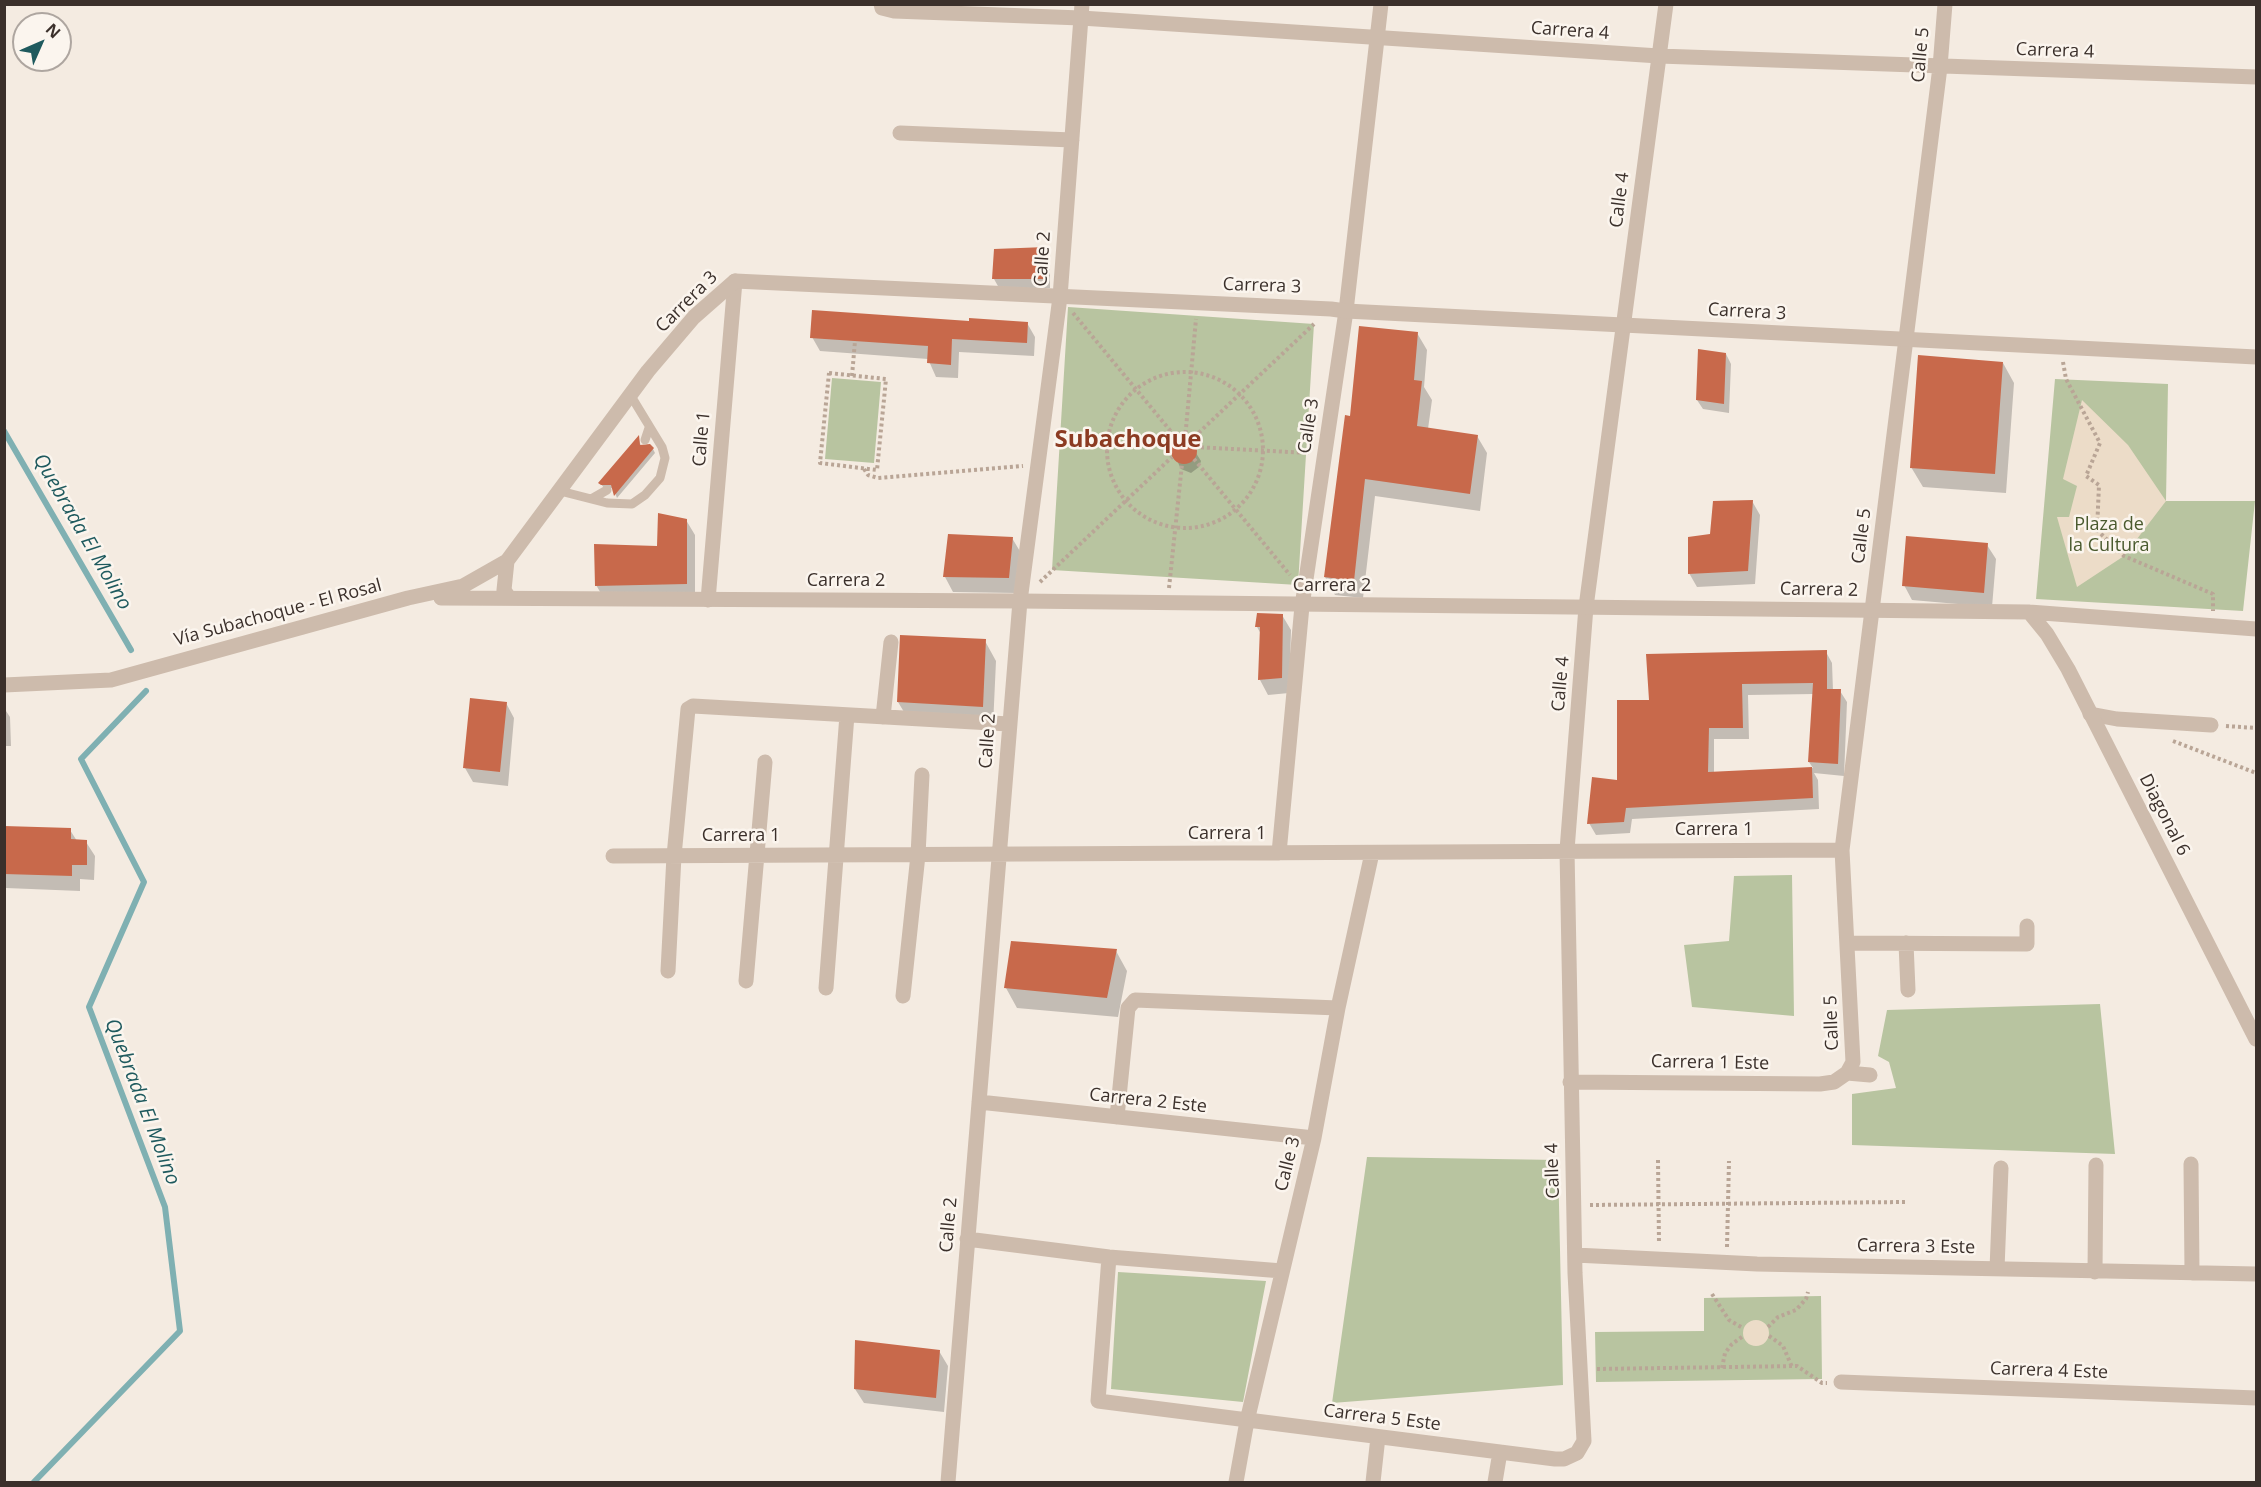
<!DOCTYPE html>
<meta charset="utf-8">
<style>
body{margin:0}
#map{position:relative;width:2261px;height:1487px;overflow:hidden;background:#f4ebe1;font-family:"Open Sans",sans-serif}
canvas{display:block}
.frame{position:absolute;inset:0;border:6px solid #3b302b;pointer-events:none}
.north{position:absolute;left:12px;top:12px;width:60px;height:60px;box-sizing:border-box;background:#fbf5ee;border:2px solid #aea6a0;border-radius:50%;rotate:45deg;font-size:16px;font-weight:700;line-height:24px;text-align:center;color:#3b302b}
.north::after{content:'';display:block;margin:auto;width:21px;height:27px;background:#1f5a5e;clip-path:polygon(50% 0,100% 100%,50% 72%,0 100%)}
</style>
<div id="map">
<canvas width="2261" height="1487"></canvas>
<div class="frame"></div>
<div class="north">N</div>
</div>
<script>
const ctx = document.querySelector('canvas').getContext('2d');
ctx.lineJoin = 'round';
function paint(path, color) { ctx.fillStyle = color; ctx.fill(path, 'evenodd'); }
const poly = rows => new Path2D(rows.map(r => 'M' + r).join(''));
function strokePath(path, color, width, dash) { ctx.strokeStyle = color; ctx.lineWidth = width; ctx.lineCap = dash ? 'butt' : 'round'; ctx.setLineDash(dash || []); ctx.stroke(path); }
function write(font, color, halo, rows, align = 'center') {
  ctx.font = font + ' "Open Sans",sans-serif'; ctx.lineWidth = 5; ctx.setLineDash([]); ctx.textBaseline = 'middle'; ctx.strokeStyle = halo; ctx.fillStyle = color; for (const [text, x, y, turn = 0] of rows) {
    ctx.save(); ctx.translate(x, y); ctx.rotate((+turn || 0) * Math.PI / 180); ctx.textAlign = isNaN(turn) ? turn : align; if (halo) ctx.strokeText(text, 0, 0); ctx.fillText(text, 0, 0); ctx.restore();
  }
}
paint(poly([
 [1068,307,1314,324,1298,585,1052,570],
 [832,378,881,382,874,463,825,459],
 [2055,379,2168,384,2166,501,2255,501,2243,611,2036,599],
 [1792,875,1794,1016,1692,1007,1684,945,1729,941,1734,876],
 [2100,1004,2115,1154,1852,1145,1852,1094,1896,1088,1889,1062,1878,1056,1887,1010],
 [1367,1157,1558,1160,1563,1385,1332,1403],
 [1118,1272,1266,1281,1243,1402,1111,1389],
 [1821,1296,1822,1379,1596,1382,1595,1332,1704,1331,1704,1298]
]), '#b8c4a0');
paint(poly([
 [2082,400,2128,445,2166,501,2124,556,2077,587,2057,517,2069,517,2077,486,2063,479],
 '1743 1333a13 13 0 1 1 26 0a13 13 0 1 1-26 0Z'
]), '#ecdcc8');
paint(poly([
 [1045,249,1050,258,1050,288,999,288,994,279],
 [971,323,1027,323,1035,337,1034,356,959,352,958,378,936,377,928,359,820,351,812,337],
 [1417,333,1427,350,1424,387,1432,400,1428,429,1477,436,1487,453,1480,511,1375,496,1363,598,1335,595,1325,577,1351,418],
 [1726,354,1731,364,1729,413,1703,409,1697,400],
 [2003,363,2014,383,2006,493,1923,487,1911,467],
 [638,437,641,446,653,449,655,453,617,498,613,488,605,489,600,483],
 [1181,441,1189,442,1201,461,1199,467,1191,473,1181,469,1173,452,1175,445],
 [1752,501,1760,515,1755,584,1697,587,1689,573,1712,535],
 [686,520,695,535,695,598,605,600,596,585,659,547],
 [1012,538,1021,553,1017,593,953,592,945,577],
 [1987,545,1996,559,1992,607,1912,600,1904,585],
 [1282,615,1291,630,1289,693,1268,695,1260,680,1261,634,1257,627],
 [985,641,996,661,993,726,910,722,898,702],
 [1826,652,1832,663,1833,691,1840,691,1847,702,1844,776,1814,773,1818,780,1819,809,1632,819,1630,833,1596,835,1589,823,1618,781,1650,702],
 [1814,694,1809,762,1813,768,1714,773,1714,739,1749,739,1748,695],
 [506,703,514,718,508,786,473,782,465,768],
 [4,708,10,717,11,746,4,746],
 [4,828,70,830,77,841,86,842,95,856,94,880,80,879,80,891,6,888],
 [1116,951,1127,971,1118,1017,1017,1008,1006,988],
 [939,1351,948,1366,944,1412,864,1403,855,1389]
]), '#0003');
strokePath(poly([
 [4,431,131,650],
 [34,1482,180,1331,165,1207,89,1007,144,882,81,759,146,691]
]), '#7fb0b2', 6);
paint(poly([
 [1046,247,1045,279,992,279,994,249],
 [812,310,969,321,969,318,1028,322,1027,343,952,339,951,365,927,363,928,346,810,338],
 [1359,326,1418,332,1414,380,1422,381,1417,426,1478,435,1470,494,1365,479,1354,581,1324,577,1345,415,1350,416],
 [1698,349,1726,353,1724,404,1696,400],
 [1918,355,2003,362,1995,474,1910,468],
 [639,435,640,445,650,444,654,448,614,496,611,485,601,485,598,483],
 '1171 451a13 13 0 1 1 26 0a13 13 0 1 1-26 0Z',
 [1753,500,1748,571,1688,574,1688,537,1710,534,1713,501],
 [658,513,687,519,687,584,595,586,594,544,657,546],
 [948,534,1013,537,1009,578,943,577],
 [1906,536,1988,543,1984,593,1902,586],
 [1257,613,1283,614,1282,678,1258,680,1260,627,1255,627],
 [900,635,986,639,983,707,897,702],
 [1827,650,1827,689,1841,689,1838,764,1808,762,1813,683,1742,684,1743,728,1709,728,1708,772,1812,767,1813,798,1626,808,1624,822,1587,824,1592,777,1617,780,1617,700,1649,700,1646,654],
 [470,698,507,702,500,772,463,768],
 [4,826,71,828,71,839,87,840,87,865,72,865,72,876,4,874],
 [1011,941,1117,949,1107,998,1004,988],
 [855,1340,940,1350,936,1398,854,1389]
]), '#c8694b');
strokePath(poly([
 [1073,313,1178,440],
 [2063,362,2066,379,2100,443,2086,476,2099,485,2097,530,2124,556,2213,594,2213,611],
 '1107 450a78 78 0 1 1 156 0a78 78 0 1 1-156 0Z',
 [829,373,886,379,877,470,820,463,829,373],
 [852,376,855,341],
 [1185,439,1196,319],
 [1056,440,1172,446],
 [1190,441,1314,324],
 [1195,447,1309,453],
 [1194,459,1290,575],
 [864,469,868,475,878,478,1023,466],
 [1040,582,1172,457],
 [1169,588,1182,464],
 [2226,726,2256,728],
 [2173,741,2256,773],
 [1658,1160,1659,1243],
 [1590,1205,1905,1202],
 [1727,1247,1729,1161],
 [1712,1294,1729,1320,1743,1328],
 [1768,1327,1778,1317,1796,1310,1806,1299,1808,1292],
 [1769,1336,1783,1346,1792,1367],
 [1722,1368,1725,1353,1732,1344,1743,1336],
 [1597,1369,1797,1366,1822,1383,1827,1383]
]), '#b9a596', 4, [3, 3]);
strokePath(poly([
 [645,440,649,428],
 [560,491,607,503,632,504,645,495,660,478,665,458,662,447,631,396],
 [593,498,607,490]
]), '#cdbbac', 9);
strokePath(poly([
 [881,4,882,8,894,11,1081,18,1659,56,2256,77],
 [900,133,1072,140],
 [708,600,735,281],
 [2090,714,2117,719,2211,725],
 [883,717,891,642],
 [1279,853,1302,606,1346,311,1381,4],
 [613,856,1842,850],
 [1848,943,2027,944,2027,926],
 [1906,943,1908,990],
 [668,971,674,856,688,709,693,706,1009,724],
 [746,981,765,762],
 [826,988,847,715],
 [903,996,918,855,922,775],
 [1847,1073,1870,1075],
 [1570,1082,1820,1084,1834,1082,1847,1073,1853,1062,1842,850,1940,67,1945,4],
 [979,1102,1314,1138],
 [1117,1117,1128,1008,1135,1000,1338,1008],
 [2191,1164,2192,1273],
 [967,1239,1109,1257,1282,1271],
 [1575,1255,1757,1264,2256,1274],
 [1109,1257,1098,1401,1555,1459,1564,1459,1577,1453,1584,1441,1575,1273,1567,850,1586,607,1666,4],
 [1997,1269,2001,1168],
 [2095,1272,2096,1165],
 [1841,1382,2256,1398],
 [948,1482,1020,601,1060,297,1082,4],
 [1236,1482,1247,1421,1314,1138,1338,1008,1372,853],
 [1373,1482,1378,1437],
 [1495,1482,1500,1452]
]), '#cdbbac', 15);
strokePath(poly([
 [507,561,504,590,509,598],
 [441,598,1020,601,2029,612,2256,629],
 [2029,612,2047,634,2068,669,2256,1039],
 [4,685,111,680,408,598,463,586,507,561,648,371,694,317,735,281,1331,309,1346,311,2256,357]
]), '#cdbbac', 15);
write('18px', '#3b302b', '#fbf5ee', [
 ["Carrera 4",1570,31,4],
 ["Carrera 4",2055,51,2],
 ["Calle 5",1921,55,-85],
 ["Calle 4",1620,200,-83],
 ["Calle 2",1043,259,-86],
 ["Carrera 3",1262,286,2],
 ["Carrera 3",687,302,-45],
 ["Carrera 3",1747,312,3],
 ["Calle 3",1309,426,-81],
 ["Calle 1",702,439,-85],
 ["Calle 5",1862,536,-83],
 ["Carrera 2",846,581],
 ["Carrera 2",1332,586],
 ["Carrera 2",1819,590,1],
 ["Vía Subachoque - El Rosal",278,613,-15],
 ["Calle 4",1561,684,-85],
 ["Calle 2",988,741,-86],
 ["Diagonal 6",2164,815,63],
 ["Carrera 1",1714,830],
 ["Carrera 1",1227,834],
 ["Carrera 1",741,836],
 ["Calle 5",1832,1023,-92],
 ["Carrera 1 Este",1710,1063,1],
 ["Carrera 2 Este",1148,1101,6],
 ["Calle 3",1288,1164,-76],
 ["Calle 4",1553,1171,-92],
 ["Calle 2",949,1225,-85],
 ["Carrera 3 Este",1916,1247,1],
 ["Carrera 4 Este",2049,1371,2],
 ["Carrera 5 Este",1382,1418,7]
]);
write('18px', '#4a5a2e', '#fbf5ee', [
 ["Plaza de",2109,525],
 ["la Cultura",2109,546]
]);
write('italic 20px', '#1f5a5e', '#fbf5ee', [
 ["Quebrada El Molino",82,532,60],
 ["Quebrada El Molino",142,1102,69]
]);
write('bold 24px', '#8c3b22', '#fbf5ee', [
 ["Subachoque",1128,440]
]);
</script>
